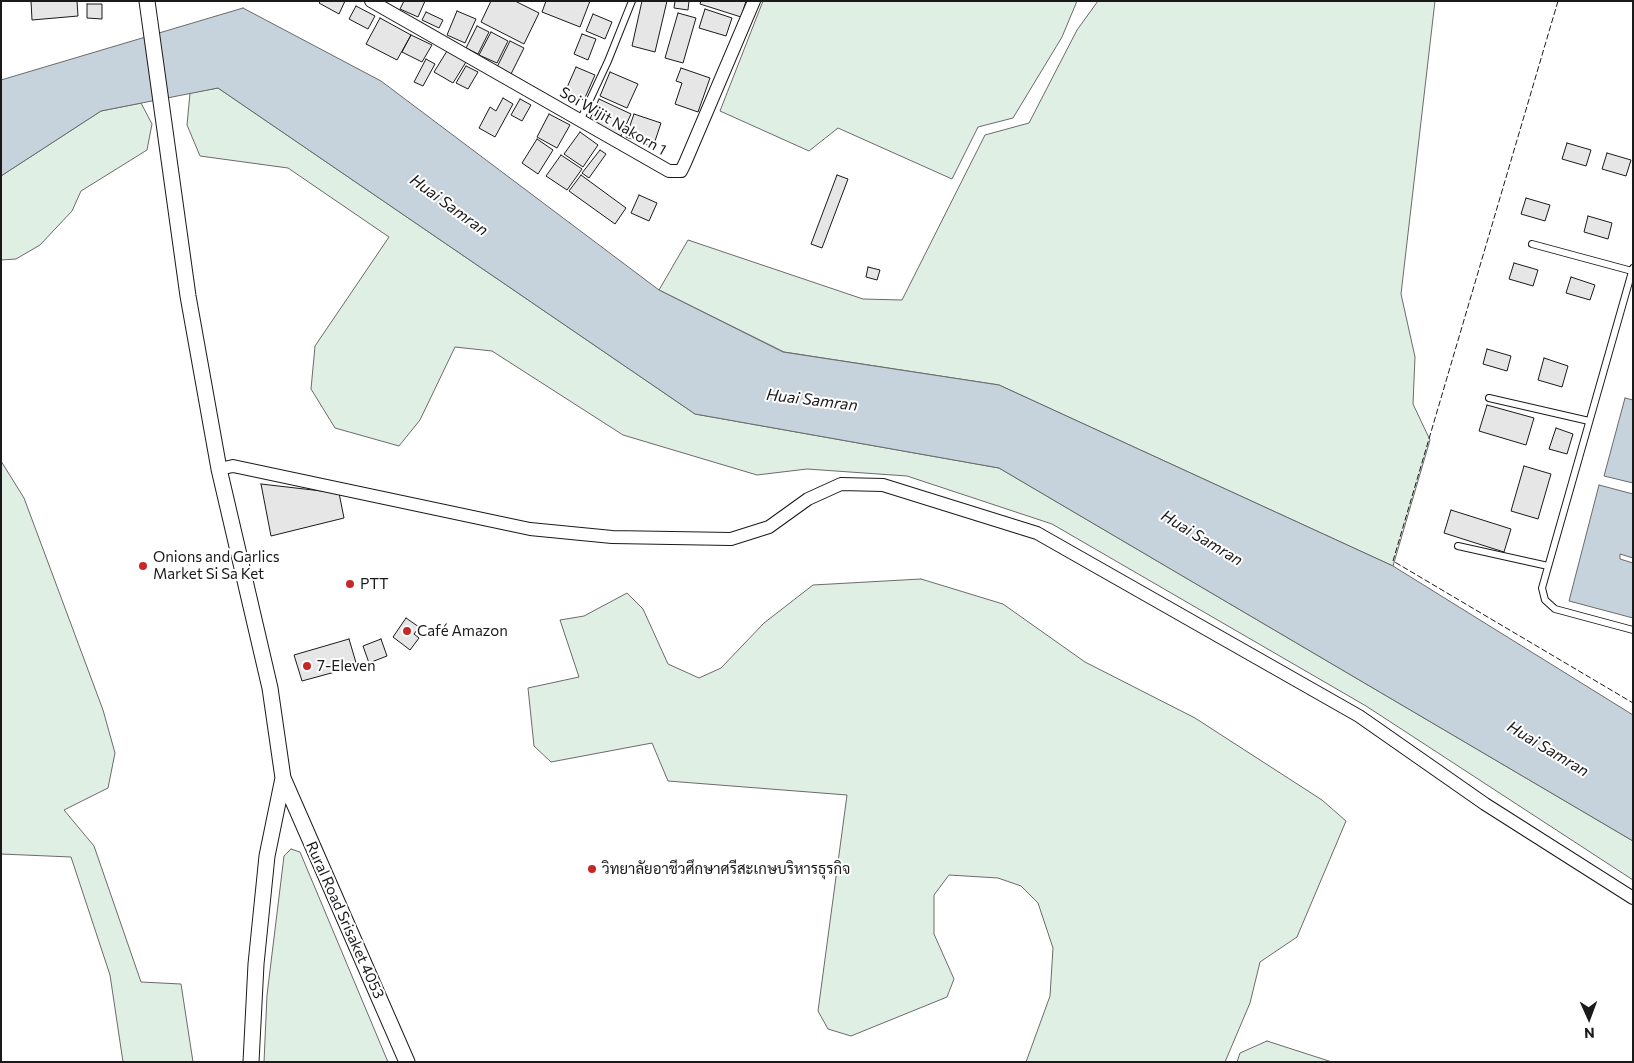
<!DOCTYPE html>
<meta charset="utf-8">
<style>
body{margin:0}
#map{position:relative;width:1634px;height:1063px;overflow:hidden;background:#fff;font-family:Commissioner,sans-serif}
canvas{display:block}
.frame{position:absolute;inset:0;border:2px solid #1a1a1a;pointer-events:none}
.north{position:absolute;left:1564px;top:993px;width:50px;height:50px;-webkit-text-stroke:4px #fff;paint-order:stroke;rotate:178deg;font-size:14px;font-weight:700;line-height:20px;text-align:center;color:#1a1a1a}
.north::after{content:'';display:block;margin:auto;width:18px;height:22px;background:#1a1a1a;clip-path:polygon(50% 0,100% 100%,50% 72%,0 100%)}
</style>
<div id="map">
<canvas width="1634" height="1063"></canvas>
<div class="frame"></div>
<div class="north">N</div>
</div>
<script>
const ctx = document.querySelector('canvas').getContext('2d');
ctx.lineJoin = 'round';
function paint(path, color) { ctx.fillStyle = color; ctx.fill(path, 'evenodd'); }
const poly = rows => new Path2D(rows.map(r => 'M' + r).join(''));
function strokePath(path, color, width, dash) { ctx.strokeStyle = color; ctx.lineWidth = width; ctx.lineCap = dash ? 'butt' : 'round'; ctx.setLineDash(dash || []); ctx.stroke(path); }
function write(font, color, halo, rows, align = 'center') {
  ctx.font = font + ' Commissioner,Sarabun,sans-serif'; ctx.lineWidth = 4; ctx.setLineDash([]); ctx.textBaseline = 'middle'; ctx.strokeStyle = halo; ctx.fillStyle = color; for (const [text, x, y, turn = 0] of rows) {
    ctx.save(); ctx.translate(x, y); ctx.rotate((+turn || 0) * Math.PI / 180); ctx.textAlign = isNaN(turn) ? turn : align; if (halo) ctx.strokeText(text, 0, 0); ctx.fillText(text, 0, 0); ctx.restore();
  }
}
const green = poly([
 [763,1,1077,1,1062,37,1013,118,978,127,952,179,838,128,809,151,720,111,763,1],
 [1098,1,1435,1,1401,294,1415,357,1413,404,1430,440,1393,566,999,385,784,352,659,290,688,240,863,299,902,300,985,135,1029,123,1077,30,1098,1],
 [218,88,695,414,999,468,1633,841,1633,880,1366,706,1052,524,907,476,807,469,757,475,623,435,492,351,455,347,420,420,399,446,335,428,311,389,315,346,389,237,288,168,200,156,187,125,190,93,218,88],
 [141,103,152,124,147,150,81,191,72,211,40,245,16,259,1,260,1,176,101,111,141,103],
 [1,461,24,498,103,710,115,753,108,788,64,810,94,846,141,982,181,984,193,1062,123,1062,110,975,71,857,1,854,1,461],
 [921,579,1003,604,1085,662,1195,718,1322,800,1346,821,1297,937,1260,962,1250,1003,1225,1062,1026,1062,1050,996,1053,948,1038,903,1021,886,998,878,949,875,934,895,934,934,954,979,947,997,851,1036,828,1029,818,1011,847,795,668,781,652,743,551,762,534,746,528,688,579,677,560,620,584,616,627,593,643,609,668,664,699,678,721,668,764,623,813,585,921,579],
 [291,849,300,852,388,1062,264,1062,267,995,284,856,291,849],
 [1267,1041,1332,1062,1237,1062,1240,1053,1267,1041]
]);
paint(green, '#e0efe3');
strokePath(green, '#6a6a6a', 1);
const water = poly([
 [243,8,381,81,659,290,783,352,999,385,1393,566,1633,715,1633,841,999,468,695,414,218,88,101,111,1,176,1,80,243,8],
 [1625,398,1633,400,1633,483,1604,476,1625,398],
 [1599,485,1633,494,1633,558,1620,554,1620,559,1633,563,1633,618,1569,601,1599,485]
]);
paint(water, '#c6d2dc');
strokePath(water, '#6a6a6a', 1);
const building = poly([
 [31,1,77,1,78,16,32,20,31,1],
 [321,1,345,1,339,14,319,3,321,1],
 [404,1,425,1,418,17,400,9,404,1],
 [491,1,515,1,539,13,524,44,481,22,491,1],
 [546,1,590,1,580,27,542,12,546,1],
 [642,1,667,1,655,52,632,46,642,1],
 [675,1,689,1,688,10,674,8,675,1],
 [701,1,746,1,741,17,700,4,701,1],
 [87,4,102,4,102,19,87,18,87,4],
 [356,6,375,16,368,29,349,19,356,6],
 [705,9,732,18,726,36,699,28,705,9],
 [457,11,476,19,465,43,447,35,457,11],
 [426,12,443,20,439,28,422,20,426,12],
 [678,13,696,18,683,63,665,58,678,13],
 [593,14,612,22,605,39,586,31,593,14],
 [380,18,411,35,397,60,366,44,380,18],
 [477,26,489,32,478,54,466,48,477,26],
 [491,32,508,41,497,63,479,55,491,32],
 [582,34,596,39,588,60,574,54,582,34],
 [411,35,432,45,422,62,402,52,411,35],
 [510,41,524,48,511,74,497,67,510,41],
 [447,51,466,62,453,83,434,72,447,51],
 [426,59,435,64,423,86,414,82,426,59],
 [466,66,478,72,468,89,456,83,466,66],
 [576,67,595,75,584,100,565,92,576,67],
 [681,68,710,78,698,112,675,104,682,83,676,81,681,68],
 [610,72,638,84,627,108,600,96,610,72],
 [503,98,513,104,495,137,479,128,490,107,496,111,503,98],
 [520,99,531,105,522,121,511,115,520,99],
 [599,99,631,114,621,136,589,121,599,99],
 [549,114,570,125,557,148,537,137,549,114],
 [634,114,661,123,653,147,626,137,634,114],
 [580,132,598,145,583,167,564,154,580,132],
 [537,139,553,150,538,174,522,163,537,139],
 [1567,143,1591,150,1586,166,1562,159,1567,143],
 [600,150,606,154,589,178,582,173,600,150],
 [1607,153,1631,160,1626,176,1602,169,1607,153],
 [561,155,582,169,567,190,546,176,561,155],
 [581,175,626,208,615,224,569,191,581,175],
 [837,175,848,179,822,248,811,244,837,175],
 [639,195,657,203,649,221,631,213,639,195],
 [1526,198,1550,205,1545,221,1521,214,1526,198],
 [1588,216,1612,223,1608,239,1584,232,1588,216],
 [1514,263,1538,270,1533,286,1509,279,1514,263],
 [868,267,880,270,877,280,866,277,868,267],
 [1571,277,1595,285,1590,300,1566,293,1571,277],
 [1487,349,1511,356,1507,371,1483,364,1487,349],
 [1544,358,1568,366,1562,387,1538,380,1544,358],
 [1487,405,1534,418,1526,445,1479,431,1487,405],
 [1556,428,1573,434,1567,454,1549,449,1556,428],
 [1524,466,1551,474,1538,519,1511,511,1524,466],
 [261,484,339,493,344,518,271,536,261,484],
 [1451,510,1511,529,1504,552,1444,533,1451,510],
 [406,618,419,627,414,634,419,638,410,650,393,637,406,618],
 [349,639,357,666,302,681,294,655,349,639],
 [381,639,387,656,369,663,363,646,381,639]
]);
paint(building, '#e6e6e6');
strokePath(building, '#1a1a1a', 1);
const service = poly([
 [580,121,608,61,632,1],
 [1532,244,1632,271],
 [1633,268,1542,588,1545,600,1555,609,1633,630],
 [1489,398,1589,421],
 [1458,546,1548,566]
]);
const minor = poly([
 [371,1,669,171,681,171,685,163,754,1],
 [219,469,233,466,530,529,612,537,731,539,769,527,808,499,841,484,883,485,1037,533,1359,716,1485,804,1633,898]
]);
const tertiary = poly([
 [147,1,188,296,219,469,270,688,283,778,267,856,256,964,251,1062],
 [283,778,407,1062]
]);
strokePath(service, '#1a1a1a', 8);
strokePath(minor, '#1a1a1a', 14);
strokePath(tertiary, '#1a1a1a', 17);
strokePath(service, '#fff', 6);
strokePath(minor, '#fff', 12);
strokePath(tertiary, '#fff', 15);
strokePath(poly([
 [1558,1,1393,561,1633,703]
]), '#1a1a1a', 1, [6, 2.5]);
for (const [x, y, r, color] of [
 [143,566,5,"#c62828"],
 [350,584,5,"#c62828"],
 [407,631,5,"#c62828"],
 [307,666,5,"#c62828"],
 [592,869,5,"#c62828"]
]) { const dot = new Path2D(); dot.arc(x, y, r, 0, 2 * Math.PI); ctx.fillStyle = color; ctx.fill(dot); strokePath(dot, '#fff', 2); }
write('15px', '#1a1a1a', '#fff', [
 ["Soi Wijit Nakorn 1",613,121,30],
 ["Rural Road Srisaket 4053",345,920,66]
]);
write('15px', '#1a1a1a', '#fff', [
 ["Onions and Garlics",153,557],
 ["Market Si Sa Ket",153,574],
 ["PTT",360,584],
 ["Café Amazon",417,631],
 ["7-Eleven",317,666],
 ["วิทยาลัยอาชีวศึกษาศรีสะเกษบริหารธุรกิจ",602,869]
], 'left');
write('italic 16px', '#1a1a1a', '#fff', [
 ["Huai Samran",449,205,36],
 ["Huai Samran",812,400,7],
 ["Huai Samran",1202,538,31],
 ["Huai Samran",1548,749,31]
]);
</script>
